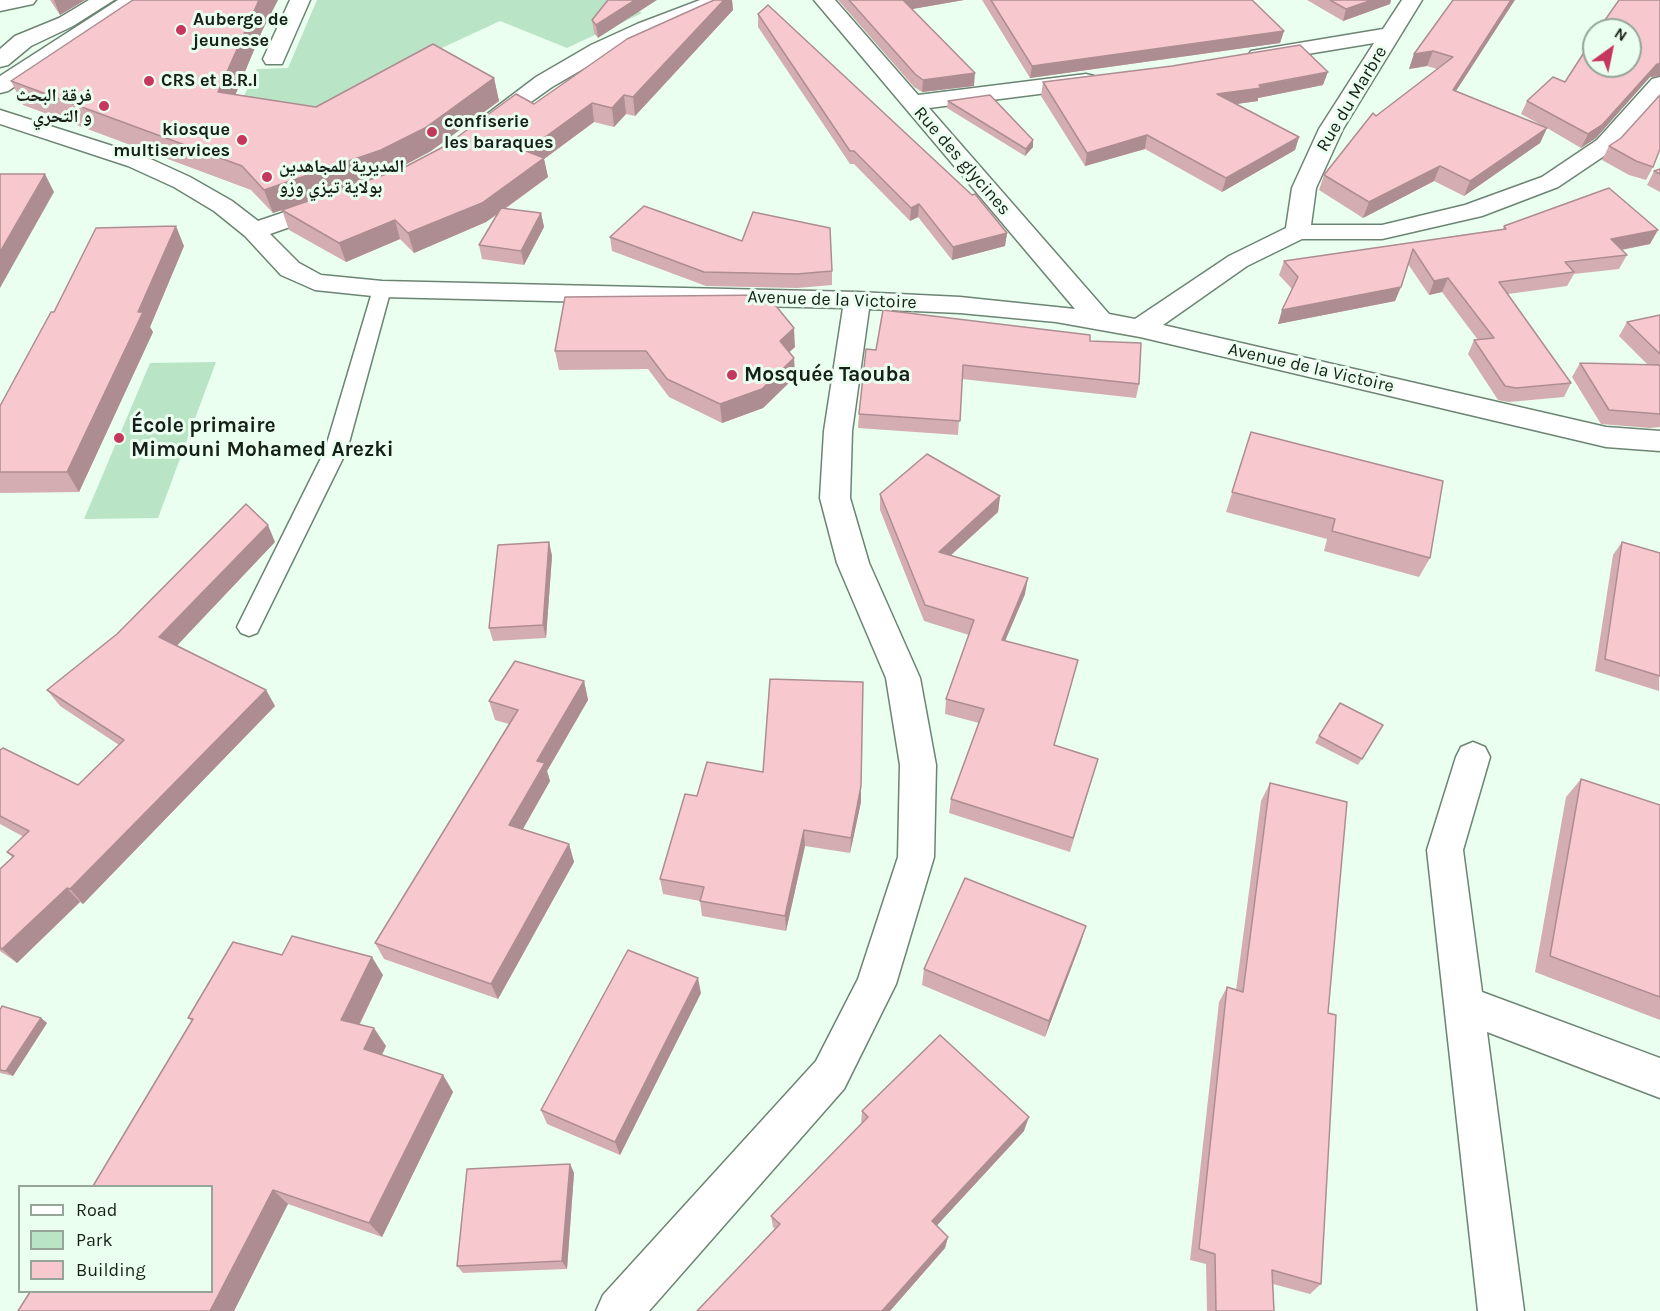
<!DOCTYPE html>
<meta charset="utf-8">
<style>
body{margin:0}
#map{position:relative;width:1660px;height:1311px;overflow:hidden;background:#eaffef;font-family:Karla,sans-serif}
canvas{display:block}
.legend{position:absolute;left:18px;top:1185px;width:195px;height:108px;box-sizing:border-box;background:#eaffef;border:2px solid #95a599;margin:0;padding:8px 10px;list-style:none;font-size:18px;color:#161f18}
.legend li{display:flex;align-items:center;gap:12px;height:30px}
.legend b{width:30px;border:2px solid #95a599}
.north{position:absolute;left:1582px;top:18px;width:60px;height:60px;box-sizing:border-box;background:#eaffef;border:2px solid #95a599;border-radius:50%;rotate:33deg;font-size:16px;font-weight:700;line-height:24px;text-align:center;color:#161f18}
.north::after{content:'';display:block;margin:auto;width:21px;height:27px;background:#c6375e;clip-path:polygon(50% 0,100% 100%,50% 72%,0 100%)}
</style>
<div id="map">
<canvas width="1660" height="1311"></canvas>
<ul class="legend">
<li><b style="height:8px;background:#fff"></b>Road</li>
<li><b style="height:16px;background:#bae4c6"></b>Park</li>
<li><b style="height:16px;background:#f7c9cf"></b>Building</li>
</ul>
<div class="north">N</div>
</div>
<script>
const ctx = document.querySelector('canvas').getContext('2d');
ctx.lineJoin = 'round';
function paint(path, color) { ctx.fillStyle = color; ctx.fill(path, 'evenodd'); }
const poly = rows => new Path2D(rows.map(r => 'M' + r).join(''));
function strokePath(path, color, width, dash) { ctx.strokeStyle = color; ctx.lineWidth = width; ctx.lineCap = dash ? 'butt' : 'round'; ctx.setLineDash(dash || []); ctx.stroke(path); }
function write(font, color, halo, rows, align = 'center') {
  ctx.font = font + ' Karla,"Noto Naskh Arabic",sans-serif'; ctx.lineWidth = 6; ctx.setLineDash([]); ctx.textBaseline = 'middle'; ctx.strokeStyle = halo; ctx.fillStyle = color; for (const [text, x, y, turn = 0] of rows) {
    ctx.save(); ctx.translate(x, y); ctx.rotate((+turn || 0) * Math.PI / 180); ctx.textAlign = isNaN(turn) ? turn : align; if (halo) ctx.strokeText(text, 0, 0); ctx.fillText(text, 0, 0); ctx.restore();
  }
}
paint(poly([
 [317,0,619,0,642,13,567,48,500,21,392,71,301,122,234,116,257,69,288,68],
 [216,362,158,518,84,519,150,363]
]), '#bae4c6');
const service = poly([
 [382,283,391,289,347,450,257,633,249,636,241,633,237,627,325,450,373,289,382,283]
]);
const pedestrian = poly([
 [0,0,36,0,33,4,0,11,0,0],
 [89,0,114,0,73,26,31,46,8,65,0,67,0,49,15,36,59,18,89,0]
]);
const minor = poly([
 [118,0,142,0,8,91,0,93,0,76,118,0],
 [290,0,310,0,282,64,266,64,263,59,290,0],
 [700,0,729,0,726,4,651,32,607,55,552,87,493,129,485,131,477,129,474,124,536,77,591,45,637,24,700,0],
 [814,0,835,0,918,95,1086,74,1094,76,1097,81,1094,86,1086,88,929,108,1109,314,1135,319,1229,256,1286,228,1292,188,1319,129,1374,43,1259,62,1251,61,1248,56,1251,51,1383,29,1402,0,1422,0,1343,129,1316,188,1311,225,1382,225,1465,205,1542,177,1597,140,1652,79,1660,77,1660,97,1613,150,1558,187,1482,216,1382,239,1302,239,1247,266,1163,325,1606,427,1660,431,1660,451,1606,447,1140,337,1056,322,960,313,869,309,852,431,850,498,869,563,920,678,936,765,934,857,896,984,844,1089,649,1311,596,1311,603,1295,816,1061,858,979,898,857,900,765,886,678,837,563,820,498,824,431,843,308,382,297,315,290,281,275,245,236,214,211,174,187,128,166,0,124,0,110,144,156,190,177,232,201,258,221,320,200,329,198,338,200,341,205,338,210,270,234,299,263,321,275,382,281,857,292,960,297,1075,309,814,0],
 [1473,742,1485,747,1490,757,1463,850,1482,992,1660,1058,1660,1098,1487,1032,1524,1311,1478,1311,1427,850,1456,757,1461,747,1473,742]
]);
strokePath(service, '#6c8473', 3);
strokePath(pedestrian, '#6c8473', 3);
strokePath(minor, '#6c8473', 3);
paint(service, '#fff');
paint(pedestrian, '#fff');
paint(minor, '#fff');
paint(poly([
 [50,0,85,0,60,15],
 [133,0,278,0,262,31,235,94,316,107,494,78,499,101,431,151,392,172,401,169,534,104,724,0,732,0,733,10,635,116,626,114,614,127,594,122,544,159,548,177,505,209,541,213,544,227,524,265,482,259,479,245,498,214,486,222,414,253,400,239,346,262,289,230,282,210,312,200,273,213,251,190,23,105,11,81],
 [608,0,598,38,594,33,592,20],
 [838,0,964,0,912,9,974,86,922,92,914,87],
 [982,0,1252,0,1284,31,1280,43,1030,78],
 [1307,0,1391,0,1390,4,1343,21],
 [1453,0,1456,91,1543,126,1521,114,1527,101,1565,82,1660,0,1660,76,1650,77,1596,138,1581,148,1547,128,1540,143,1464,196,1434,181,1363,218,1319,190,1324,175,1376,116,1437,69,1427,66,1409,69,1414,54],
 [758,14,1007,233,1005,246,952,260,918,217,910,221,854,164,850,164,758,27],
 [1172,66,1323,85,1258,98,1258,101,1237,104,1299,137,1295,150,1222,192,1145,149,1085,166,1041,96,1043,82],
 [948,101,1033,147,1025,156,947,108],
 [1621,138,1653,167,1646,180,1629,175,1602,160,1609,146],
 [1660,169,1660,192,1647,185,1654,171],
 [1504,226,1650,244,1622,250,1627,255,1619,269,1574,274,1567,286,1508,294,1571,383,1564,397,1509,402,1498,400,1468,354,1474,340,1478,340,1442,292,1429,295,1408,264,1395,301,1278,324,1292,289,1279,275,1284,261,1503,229],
 [610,237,742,241,832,271,832,285,797,288,706,286,612,251],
 [184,246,150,327,153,332,79,492,0,493,0,406,54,312],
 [1660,315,1660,427,1650,428,1601,424,1572,377,1580,363,1648,365,1619,336,1627,322],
 [1090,341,1139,384,1136,398,962,379,958,435,858,428,859,414,876,350],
 [795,347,789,352,794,358,795,377,763,408,722,423,669,397,648,369,559,370,555,351],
 [1251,432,1430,558,1419,577,1324,551,1327,539,1226,512],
 [880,494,1000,496,998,512,951,555,1025,594,1005,641,1074,675,1054,746,1098,759,1070,852,949,813,951,799,979,723,945,714,946,699,969,635,924,621,880,510],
 [275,542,177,645,266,690,275,706,83,904,80,902,17,963,0,951,0,869,13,858,7,852,24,837,0,824,0,750,78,785,119,745,60,706,47,690],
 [549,542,552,556,546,638,493,641,489,628],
 [1622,542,1660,553,1659,691,1595,671,1613,555],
 [584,681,588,700,547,771,550,781,523,829,569,844,574,862,498,999,384,959,375,943,509,724,495,720,489,701],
 [1383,725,1358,765,1315,743,1319,736],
 [1581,779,1660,805,1660,1020,1535,972,1566,797],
 [1270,783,1328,1013,1321,1284,1310,1294,1273,1284,1274,1311,1207,1311,1206,1264,1190,1260,1219,1002,1227,987,1236,990,1261,801],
 [697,796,861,802,850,853,805,846,786,931,702,916,700,901,663,894,660,879],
 [1081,942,1045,1037,922,985,924,969],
 [282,955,383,975,360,1024,386,1046,382,1055,443,1075,453,1092,382,1237,288,1204,234,1311,18,1311,192,1021,188,1018],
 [701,993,620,1155,547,1124,541,1110],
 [0,1010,41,1018,47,1023,13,1076,0,1073],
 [862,1111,1024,1131,937,1225,948,1237,945,1248,890,1311,697,1311,775,1229,773,1227,771,1216,861,1125],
 [570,1164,574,1173,567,1269,463,1273,457,1266]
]), '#d4adb2');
paint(poly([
 [54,0,85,0,60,15],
 [259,0,278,0,262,31,227,115,218,92],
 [635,0,657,0,598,38,596,25],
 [724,0,732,0,733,10,635,116,633,97],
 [902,0,964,0,901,11],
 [1372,0,1391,0,1390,4,1343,21,1346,9],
 [1511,0,1515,0,1447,105,1453,90],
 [1284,31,1280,43,1030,78,1032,66],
 [1433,51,1427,66,1409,69,1414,54],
 [1657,64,1660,64,1660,76,1650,77,1596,138,1581,148,1588,134],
 [1328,72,1323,85,1258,98,1258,101,1214,107,1217,94],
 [975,73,974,86,922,92,923,80],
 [494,78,499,101,431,151,388,174,273,213,264,190],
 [624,95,626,114,614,127,612,108],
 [592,103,594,122,544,159,548,177,486,222,414,253,408,233,526,151],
 [1547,128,1540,143,1464,196,1470,181],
 [1147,135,1145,149,1085,166,1087,153],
 [1299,137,1295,150,1222,192,1226,178],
 [1033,140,1033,147,1025,156,1026,149],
 [1440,166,1434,181,1363,218,1369,202],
 [45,174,54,192,0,288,0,252],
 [919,204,918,217,910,221,911,208],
 [541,213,544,227,524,265,521,251],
 [395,220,400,239,346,262,339,243],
 [176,226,184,246,150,327,153,332,79,492,67,472],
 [1658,230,1650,244,1604,253,1611,239],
 [1007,233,1005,246,952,260,953,247],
 [1448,278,1442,292,1429,295,1434,281],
 [1401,287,1395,301,1278,324,1282,310],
 [794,328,795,347,781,360,780,341],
 [794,358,795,377,763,408,722,423,720,404],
 [1000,496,998,512,938,567,939,552],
 [268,525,275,542,170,653,159,637],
 [549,542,552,556,546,638,543,625],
 [1028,578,1025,594,999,655,1002,640],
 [584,681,588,700,547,771,550,781,515,843,509,825,537,761],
 [266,690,275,706,83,904,70,889],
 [861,786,861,802,850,853,851,838],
 [804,830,805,846,786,931,785,916],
 [569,844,574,862,498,999,491,984],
 [67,888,80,902,17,963,2,949],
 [1086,926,1081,942,1045,1037,1049,1021],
 [372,957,383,975,353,1037,341,1020],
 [698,978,701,993,620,1155,615,1142],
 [41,1018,47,1023,13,1076,6,1071],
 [374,1028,386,1046,376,1066,364,1049],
 [443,1075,453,1092,382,1237,369,1223],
 [1029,1117,1024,1131,930,1233,932,1221],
 [570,1164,574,1173,567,1269,562,1261],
 [273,1190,288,1204,234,1311,210,1311],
 [948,1237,945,1248,890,1311,882,1311]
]), '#ad8d91');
const building = poly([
 [133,0,259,0,218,92,316,107,433,44,494,78,425,128,381,150,264,190,242,166,11,81,133,0],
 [608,0,635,0,596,25,592,20,608,0],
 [714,0,724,0,633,97,624,95,612,108,592,103,526,151,544,158,482,203,408,233,395,220,339,243,282,210,401,169,445,146,516,94,534,104,627,39,714,0],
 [849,0,903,0,975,73,923,80,915,74,849,0],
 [991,0,1252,0,1284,31,1032,66,991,0],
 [1330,0,1372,0,1346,9,1330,0],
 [1453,0,1511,0,1453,90,1547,128,1470,181,1440,166,1369,202,1324,175,1373,113,1376,116,1453,57,1433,51,1414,54,1453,0],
 [1619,0,1660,0,1660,64,1657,64,1602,125,1588,134,1527,101,1553,77,1565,82,1594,37,1594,66,1630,66,1630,30,1598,30,1619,0],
 [768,5,972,195,975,194,1007,233,953,247,919,204,911,208,854,151,850,151,758,14,768,5],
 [1300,45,1328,72,1259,85,1261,88,1217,94,1299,137,1226,178,1147,135,1087,153,1043,82,1172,66,1300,45],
 [990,95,1033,140,1026,149,948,101,990,95],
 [1660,95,1660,149,1653,167,1636,161,1609,146,1621,138,1660,95],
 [1660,169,1660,174,1654,171,1660,169],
 [0,174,45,174,0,252,0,174],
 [1609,188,1658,230,1611,239,1627,255,1565,262,1574,272,1499,282,1571,383,1516,388,1505,386,1474,340,1494,338,1448,278,1434,281,1413,249,1401,287,1282,310,1298,277,1284,261,1506,229,1504,226,1609,188],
 [644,206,742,241,753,212,830,228,832,271,797,274,704,272,610,237,644,206],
 [501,208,541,213,521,251,479,245,501,208],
 [176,226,138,312,143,312,67,472,0,472,0,406,51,312,54,312,96,228,176,226],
 [767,295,794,328,780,341,794,358,762,389,720,404,667,379,646,351,555,351,565,297,767,295],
 [883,310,1090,335,1090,341,1141,343,1139,384,963,365,960,421,859,414,866,349,876,350,883,310],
 [1660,315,1660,354,1627,322,1660,315],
 [1580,363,1659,365,1660,367,1660,414,1609,410,1580,363],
 [1251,432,1443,481,1430,558,1332,531,1335,519,1232,492,1251,432],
 [927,454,1000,496,939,552,1028,578,1002,640,1078,660,1054,745,1098,759,1073,838,951,799,984,709,946,699,974,620,925,605,880,494,927,454],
 [246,504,268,525,159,637,266,690,70,889,67,888,2,949,0,947,0,869,14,856,7,852,29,831,0,816,0,750,3,748,78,785,124,740,47,690,117,634,246,504],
 [549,542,543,625,489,628,498,545,549,542],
 [1622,542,1660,553,1660,676,1605,659,1622,542],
 [515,661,584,681,537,761,545,763,509,825,569,844,491,984,375,943,518,710,489,701,515,661],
 [770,679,863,682,861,786,851,838,804,830,785,916,700,901,704,887,660,879,685,794,697,796,707,762,763,772,770,679],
 [1340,703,1383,725,1362,759,1319,736,1340,703],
 [1581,779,1660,805,1660,997,1550,956,1581,779],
 [1270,783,1347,802,1328,1013,1336,1015,1321,1284,1272,1270,1274,1311,1216,1311,1215,1254,1199,1249,1227,987,1243,992,1270,783],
 [965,878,1086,926,1049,1021,924,969,965,878],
 [292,936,372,957,341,1020,374,1028,364,1049,443,1075,369,1223,273,1190,210,1311,18,1311,30,1292,212,1292,212,1186,93,1186,193,1019,188,1018,233,942,282,955,292,936],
 [628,950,698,978,615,1142,541,1110,628,950],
 [2,1006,41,1018,6,1071,0,1070,0,1010,2,1006],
 [940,1035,1029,1117,932,1221,948,1237,882,1311,697,1311,780,1224,771,1216,868,1117,862,1111,940,1035],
 [570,1164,562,1261,457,1266,467,1169,570,1164]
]);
paint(building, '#f7c9cf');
strokePath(building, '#ad8d91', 1.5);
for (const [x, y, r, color] of [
 [181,30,6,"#c6375e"],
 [149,81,6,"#c6375e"],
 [104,106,6,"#c6375e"],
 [432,132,6,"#c6375e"],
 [242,140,6,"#c6375e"],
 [267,177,6,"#c6375e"],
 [732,375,6,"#c6375e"],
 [119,438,6,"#c6375e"]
]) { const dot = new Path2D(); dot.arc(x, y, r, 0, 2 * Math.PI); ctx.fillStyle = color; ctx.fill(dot); strokePath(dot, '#eaffef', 2); }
write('bold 18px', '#161f18', '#eaffef', [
 ["Auberge de",193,20],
 ["jeunesse",193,41],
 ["CRS et B.R.I",161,81],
 ["فرقة البحث",92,96,"right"],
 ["و التحري",92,117,"right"],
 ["confiserie",444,122],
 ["les baraques",444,143],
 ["kiosque",230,130,"right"],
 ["multiservices",230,151,"right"],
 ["المديرية للمجاهدين",279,167],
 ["بولاية تيزي وزو",279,188]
], 'left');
write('18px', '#161f18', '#eaffef', [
 ["Rue du Marbre",1352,99,-59],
 ["Rue des glycines",962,161,49],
 ["Avenue de la Victoire",832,300,2],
 ["Avenue de la Victoire",1311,368,13]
]);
write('bold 21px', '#161f18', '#eaffef', [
 ["Mosquée Taouba",744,375],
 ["École primaire",131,426],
 ["Mimouni Mohamed Arezki",131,450]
], 'left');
</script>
